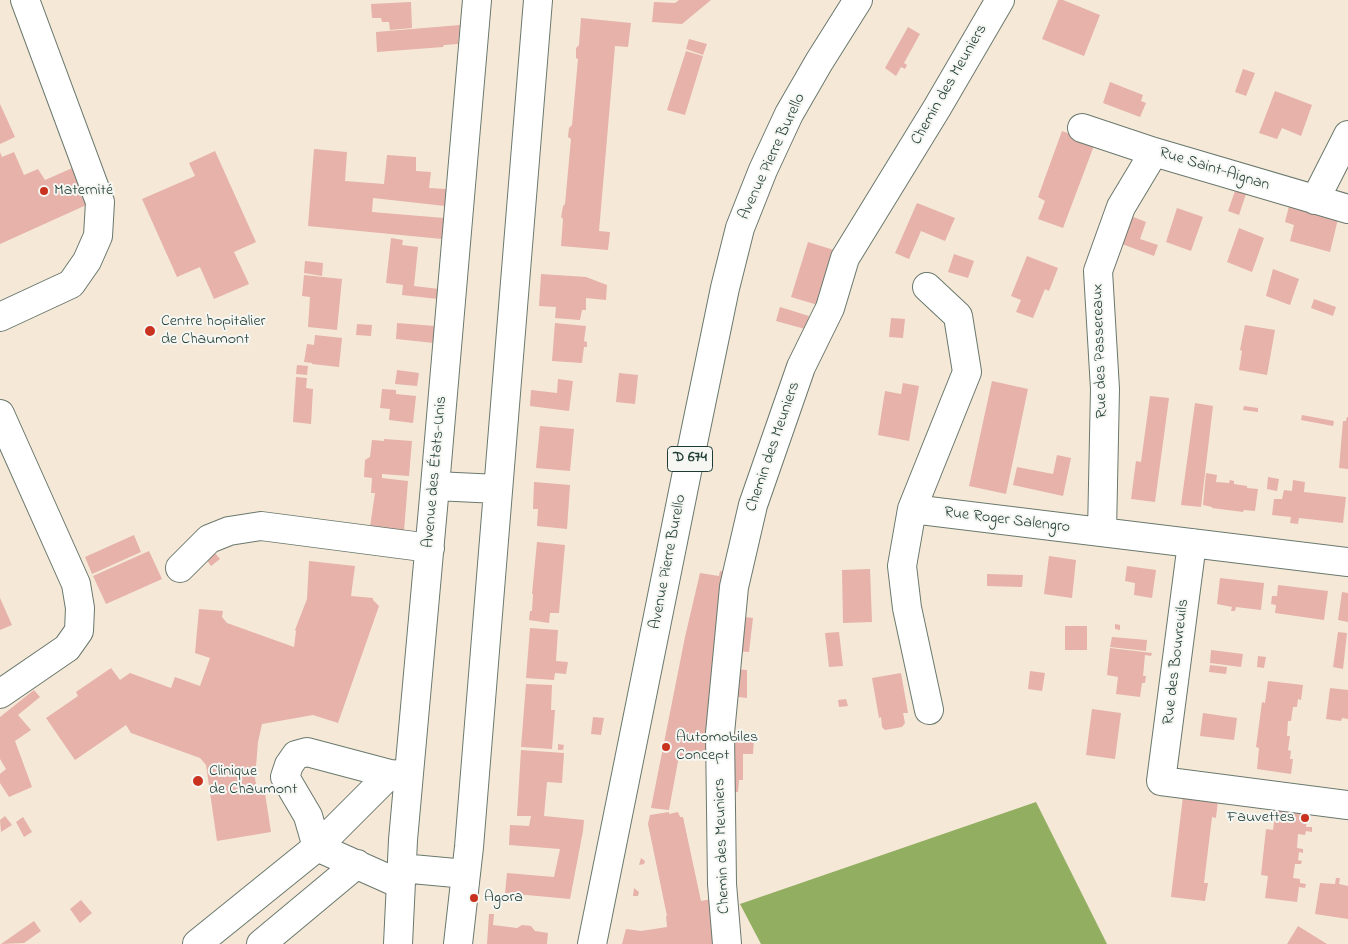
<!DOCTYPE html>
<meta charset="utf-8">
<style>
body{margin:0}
canvas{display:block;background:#f5e8d7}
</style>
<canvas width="1348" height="944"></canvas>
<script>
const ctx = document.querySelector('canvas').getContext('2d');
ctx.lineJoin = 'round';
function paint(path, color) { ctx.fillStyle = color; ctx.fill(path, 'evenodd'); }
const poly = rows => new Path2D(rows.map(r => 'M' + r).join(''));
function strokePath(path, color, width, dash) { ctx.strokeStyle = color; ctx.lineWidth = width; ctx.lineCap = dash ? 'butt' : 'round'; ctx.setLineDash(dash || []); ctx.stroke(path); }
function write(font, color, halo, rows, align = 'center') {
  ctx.font = font + ' "Indie Flower",sans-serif'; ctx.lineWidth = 4; ctx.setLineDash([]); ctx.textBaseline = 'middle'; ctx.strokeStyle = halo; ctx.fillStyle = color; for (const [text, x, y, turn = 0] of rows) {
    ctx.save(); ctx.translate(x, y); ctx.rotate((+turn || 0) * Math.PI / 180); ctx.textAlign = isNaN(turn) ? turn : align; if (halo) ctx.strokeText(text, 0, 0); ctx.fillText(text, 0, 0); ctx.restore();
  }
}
paint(poly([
 [1036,802,1107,944,761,944,740,904]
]), '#92ae60');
paint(poly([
 [679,0,711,0,682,24,652,22,654,2,675,3],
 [1058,0,1063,0,1100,15,1084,56,1042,39],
 [411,2,412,28,390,30,389,22,382,22,381,18,372,18,371,4],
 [581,18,631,23,628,47,615,46,599,231,610,232,608,250,561,246,563,219,561,217,563,206,565,204,571,139,568,137,569,128,572,125,578,59,576,58,576,48,579,45],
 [460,25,458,44,444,45,443,47,377,52,376,32],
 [908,27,920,34,904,63,907,65,905,69,901,67,896,76,885,68],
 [689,39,707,44,703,55,686,49],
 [686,51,703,56,685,115,667,110],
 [1243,69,1255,73,1246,96,1235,92],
 [1110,82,1143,95,1141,101,1146,103,1140,117,1103,103],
 [1275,91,1312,105,1301,136,1282,128,1277,139,1259,133],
 [0,104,15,137,0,144],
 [1062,131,1095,143,1063,228,1038,219,1045,201,1038,197],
 [314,149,347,152,345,181,384,184,387,155,416,157,416,171,431,172,429,188,446,189,445,206,373,198,372,212,444,218,442,239,308,226],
 [215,151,256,242,234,252,249,284,214,299,200,267,177,277,142,199,195,176,189,163],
 [0,152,2,157,14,152,24,175,38,169,45,180,77,166,93,202,0,244],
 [1235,191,1246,194,1239,215,1228,211],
 [917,203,955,218,945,241,921,231,909,259,895,253],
 [1289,206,1338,219,1330,252,1290,241,1294,225,1285,222],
 [1177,208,1203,217,1191,251,1166,242],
 [1131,216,1146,222,1140,239,1158,245,1154,256,1122,244],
 [1239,228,1264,238,1252,272,1227,262],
 [391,238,403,240,402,245,418,247,414,286,439,289,438,299,402,295,403,285,386,283],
 [808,242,837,251,821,306,791,297],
 [954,254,974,261,968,278,948,272],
 [1027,256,1058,268,1049,291,1045,289,1033,318,1016,312,1021,300,1011,296],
 [305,261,323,263,322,276,304,273],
 [1273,269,1299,279,1290,305,1266,296],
 [541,274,586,277,607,285,606,300,586,298,586,310,582,310,580,320,555,318,556,307,539,306],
 [304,275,342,279,337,330,308,327,310,297,302,296],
 [1314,299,1336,307,1333,316,1311,308],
 [780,307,809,316,805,329,776,321],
 [891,318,905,319,903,338,889,337],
 [397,323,435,326,434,343,396,339],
 [555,323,586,326,584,341,587,342,587,347,584,347,582,363,552,361],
 [357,324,372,325,371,336,356,335],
 [1245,325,1275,330,1267,375,1239,370,1242,351,1240,350],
 [315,335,342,338,339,367,312,364,312,363,304,362,307,344,314,345],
 [297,365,308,366,307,375,296,374],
 [397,370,419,373,417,386,395,384],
 [619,373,638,375,635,404,616,402],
 [296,377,307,378,306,388,313,389,311,424,293,422],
 [558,379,573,381,569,411,530,406,531,390,557,393],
 [992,381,1028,389,1006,494,969,486],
 [903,383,919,386,909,441,878,435,885,391,901,394],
 [382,389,396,390,396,394,416,396,413,423,389,420,390,409,380,408],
 [1150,396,1169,398,1155,502,1131,499,1136,461,1141,462],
 [1195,403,1213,406,1201,507,1181,505],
 [1244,406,1258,408,1258,412,1243,410],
 [1302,415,1334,421,1333,426,1301,420],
 [1347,417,1348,417,1348,469,1339,468,1343,421,1346,421],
 [540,426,574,429,570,471,536,468],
 [384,439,412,441,409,476,382,474,382,478,408,481,404,531,370,527,375,493,371,493,372,478,364,477,365,460,370,457,372,440,384,441],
 [1057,455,1071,458,1063,496,1013,485,1017,467,1053,474],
 [1206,473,1217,475,1216,482,1229,483,1230,480,1234,481,1234,484,1247,486,1247,488,1258,489,1255,511,1244,510,1243,512,1212,508,1212,507,1203,505],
 [1268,477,1279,479,1277,491,1267,489],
 [1293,480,1305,482,1304,492,1346,497,1343,523,1299,518,1298,524,1290,523,1291,517,1272,515,1274,499,1282,499,1284,490,1292,491],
 [534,482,570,485,567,529,537,526,538,509,533,509],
 [134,535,141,552,92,574,85,557],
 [537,542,565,545,559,613,550,613,549,623,529,620,530,611,532,611,533,594,532,594],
 [149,551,162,579,106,604,93,576],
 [215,553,220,559,211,566,206,559],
 [1049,556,1076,560,1072,598,1044,594],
 [309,561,355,566,351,596,373,598,373,600,379,606,338,723,313,715,262,724,258,742,255,779,257,788,264,787,271,832,217,841,206,765,200,758,131,733,126,725,75,760,46,718,78,696,76,692,111,668,120,680,130,673,171,688,175,677,200,686,210,658,195,653,199,609,223,611,222,617,227,623,294,647,296,631,295,630,307,599],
 [1127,566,1156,570,1152,598,1134,595,1135,583,1125,581],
 [870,569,872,622,843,623,842,570],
 [720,571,728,573,708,741,704,759,679,756,669,810,651,808,685,637,700,573,719,576],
 [987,574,1023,575,1022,587,987,586],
 [1220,578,1264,583,1261,610,1236,607,1235,611,1231,611,1232,607,1217,604],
 [1278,585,1328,591,1324,620,1275,613,1276,605,1271,604,1272,596,1277,596],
 [1342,592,1348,593,1348,622,1338,620],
 [0,598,12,625,0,630],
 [737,616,753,618,749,652,734,651],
 [1115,624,1120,625,1120,630,1115,629],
 [1065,626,1087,626,1087,650,1065,650],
 [530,628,558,630,556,661,568,662,566,674,555,673,554,680,526,678],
 [839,632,843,666,829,667,825,633],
 [1338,632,1347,633,1343,669,1333,667],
 [1112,637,1147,640,1146,651,1110,647],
 [1110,648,1152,653,1151,656,1145,655,1143,676,1146,676,1145,683,1142,683,1140,697,1116,694,1118,677,1107,675],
 [1211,650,1243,654,1241,667,1210,663],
 [1258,656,1266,657,1264,668,1257,667],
 [1210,665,1227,667,1226,674,1209,672],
 [732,669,747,670,747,698,729,696],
 [1030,671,1045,673,1042,691,1028,689],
 [901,673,908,713,903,713,905,723,902,727,885,730,882,727,881,717,879,718,872,678],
 [1268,681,1303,685,1301,700,1298,699,1297,707,1293,707,1291,721,1288,721,1287,736,1290,736,1288,750,1291,751,1290,759,1293,759,1291,774,1257,769,1259,748,1256,747,1262,702,1265,703],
 [526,684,552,685,551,710,555,710,552,749,521,747],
 [1330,688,1348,690,1348,719,1342,718,1341,721,1326,719],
 [34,690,40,697,18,715,31,730,15,741,32,787,9,797,0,783,0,774,6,769,0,759,0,717],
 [846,699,848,706,839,707,838,700],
 [1092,709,1121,713,1115,759,1086,755],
 [1203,713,1237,718,1234,740,1200,736],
 [593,717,604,718,601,735,591,734],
 [743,739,754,739,753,754,743,754,743,780,739,780,738,792,727,793,726,742,743,742],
 [558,744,564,745,563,750,558,750],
 [521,750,564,753,562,783,547,782,544,816,584,820,583,831,570,899,505,893,507,873,554,877,560,849,509,845,510,825,529,826,531,816,517,816],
 [1183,796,1218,800,1216,818,1212,817,1204,883,1208,883,1205,901,1171,897],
 [1276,807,1308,811,1306,827,1312,827,1312,832,1306,831,1305,835,1298,834,1297,848,1303,849,1303,853,1299,852,1298,860,1302,861,1301,864,1295,864,1293,878,1300,879,1300,883,1306,884,1305,888,1299,887,1297,902,1265,898,1268,876,1261,875,1266,829,1273,830],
 [669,812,669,814,678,812,680,817,683,817,701,901,717,898,719,944,622,944,626,929,641,931,667,927,666,916,667,916,648,824,650,815],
 [5,816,12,825,1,832,0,820],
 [23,817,32,832,24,837,16,822],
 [641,858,645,861,644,864,639,865],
 [1336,878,1340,878,1339,884,1348,886,1348,919,1315,914,1320,883,1335,884],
 [634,888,639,892,638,896,633,896],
 [81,900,92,913,80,923,70,909],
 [489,914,494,914,493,925,517,928,522,925,531,926,535,931,548,933,547,944,487,944],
 [34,921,41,931,24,943,1,944],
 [1298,926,1327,944,1287,944]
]), '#e6b2aa');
const minor = poly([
 [1082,128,1154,152,1348,209],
 [1315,200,1348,135],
 [927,287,958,316,967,372,912,509,902,566,907,608,929,710],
 [0,317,71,284,87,261,98,236,100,202,25,0],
 [0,414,76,584,80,608,79,631,67,648,0,694],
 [435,486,498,489],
 [912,509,1348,562],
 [1102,532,1105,389,1098,271,1121,207,1154,152],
 [1192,543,1161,781,1348,805],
 [180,568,209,539,229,531,261,526,430,548],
 [390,774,307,752,296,755,289,765,285,777,308,816,317,847,390,774,408,776],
 [401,868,466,874],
 [197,944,317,847,400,884],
 [261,944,357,864],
 [398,944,403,840,435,486,477,0],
 [458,944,469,847,538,0],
 [727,944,722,884,720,733,734,587,753,505,801,367,830,308,845,258,937,108,1000,0]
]);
const major = poly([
 [592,944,687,472,725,288,740,228,763,170,789,114,819,62,858,0]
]);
strokePath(minor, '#6a796d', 30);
strokePath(major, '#6a796d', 30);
strokePath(minor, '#fff', 28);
strokePath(major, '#fff', 28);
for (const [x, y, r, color] of [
 [44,191,5,"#c8321e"],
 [150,331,6,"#c8321e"],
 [666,747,5,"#c8321e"],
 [198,781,6,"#c8321e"],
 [1305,818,5,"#c8321e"],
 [474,898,5,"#c8321e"]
]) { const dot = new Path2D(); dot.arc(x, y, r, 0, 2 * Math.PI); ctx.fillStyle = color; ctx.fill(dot); strokePath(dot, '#f6f6f2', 2); }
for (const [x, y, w] of [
 [690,459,45]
]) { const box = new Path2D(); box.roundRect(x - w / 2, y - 12.5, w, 25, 4); ctx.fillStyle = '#f6f6f2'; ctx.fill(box); strokePath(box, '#1f3d34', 1); }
write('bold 15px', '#1f3d34', null, [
 ["D 674",690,459]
]);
write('16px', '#1f3d34', '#f6f6f2', [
 ["Chemin des Meuniers",950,85,-60],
 ["Avenue Pierre Burello",773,157,-65],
 ["Rue Saint-Aignan",1214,170,17],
 ["Rue des Passereaux",1101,351,-92],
 ["Chemin des Meuniers",774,447,-71],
 ["Avenue des États-Unis",436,472,-85],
 ["Rue Roger Salengro",1007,521,7],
 ["Avenue Pierre Burello",669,562,-79],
 ["Rue des Bouvreuils",1177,662,-83],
 ["Chemin des Meuniers",723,846,-92]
]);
write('16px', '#1f3d34', '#f6f6f2', [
 ["Maternité",54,191],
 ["Centre hopitalier",161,322],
 ["de Chaumont",161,340],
 ["Automobiles",676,738],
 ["Concept",676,756],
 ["Clinique",209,772],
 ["de Chaumont",209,790],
 ["Fauvettes",1295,818,"right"],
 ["Agora",484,898]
], 'left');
</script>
